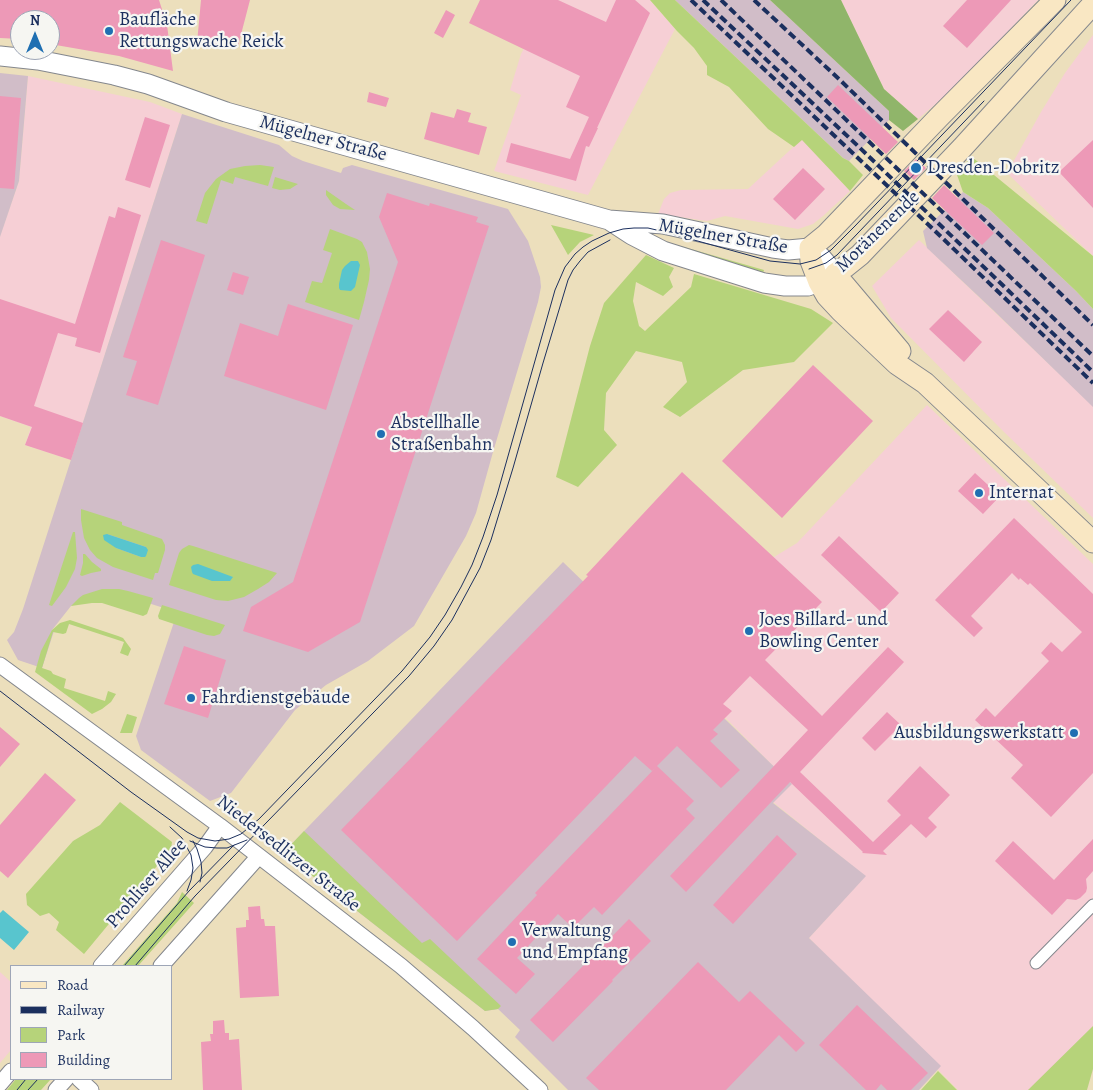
<!DOCTYPE html>
<meta charset="utf-8">
<style>
body{margin:0}
#map{position:relative;width:1093px;height:1090px;overflow:hidden;background:#ecdfbc;font-family:Alegreya,serif}
canvas{display:block}
.legend{position:absolute;left:10px;top:965px;width:162px;height:115px;box-sizing:border-box;background:#f6f6f2;border:1px solid #9ea6b7;margin:0;padding:6px 9px;list-style:none;font-size:15px;color:#1b2f5e}
.legend li{display:flex;align-items:center;gap:10px;height:25px}
.legend b{width:25px;border:1px solid #9ea6b7}
.north{position:absolute;left:10px;top:10px;width:50px;height:50px;box-sizing:border-box;background:#f6f6f2;border:1px solid #9ea6b7;border-radius:50%;rotate:0deg;font-size:14px;font-weight:700;line-height:20px;text-align:center;color:#1b2f5e}
.north::after{content:'';display:block;margin:auto;width:18px;height:22px;background:#1f6fb2;clip-path:polygon(50% 0,100% 100%,50% 72%,0 100%)}
</style>
<div id="map">
<canvas width="1093" height="1090"></canvas>
<ul class="legend">
<li><b style="height:6px;background:#f9e7c3"></b>Road</li>
<li><b style="height:6px;background:#1b2f5e"></b>Railway</li>
<li><b style="height:14px;background:#b6d37a"></b>Park</li>
<li><b style="height:14px;background:#ed99b7"></b>Building</li>
</ul>
<div class="north">N</div>
</div>
<script>
const ctx = document.querySelector('canvas').getContext('2d');
ctx.lineJoin = 'round';
function paint(path, color) { ctx.fillStyle = color; ctx.fill(path, 'evenodd'); }
const poly = rows => new Path2D(rows.map(r => 'M' + r).join(''));
function strokePath(path, color, width, dash) { ctx.strokeStyle = color; ctx.lineWidth = width; ctx.lineCap = dash ? 'butt' : 'round'; ctx.setLineDash(dash || []); ctx.stroke(path); }
function write(font, color, halo, rows, align = 'center') {
  ctx.font = font + ' Alegreya,serif'; ctx.lineWidth = 4.5; ctx.setLineDash([]); ctx.textBaseline = 'middle'; ctx.strokeStyle = halo; ctx.fillStyle = color; for (const [text, x, y, turn = 0] of rows) {
    ctx.save(); ctx.translate(x, y); ctx.rotate((+turn || 0) * Math.PI / 180); ctx.textAlign = isNaN(turn) ? turn : align; if (halo) ctx.strokeText(text, 0, 0); ctx.fillText(text, 0, 0); ctx.restore();
  }
}
paint(poly([
 [549,0,650,0,675,29,588,195,494,171,521,95,510,90,521,54],
 [841,0,1038,0,952,90,918,119,884,89],
 [1093,35,1093,256,1007,173,1041,112,1065,73],
 [28,76,150,102,182,114,71,460,25,445,31,427,0,416,0,236,19,181],
 [802,139,850,191,823,216,813,224,798,229,725,216,707,221,658,214,664,199,670,193,681,190,748,189],
 [919,240,1093,406,1093,518,1004,432,891,318,872,286],
 [927,405,1093,564,1093,1069,1087,1090,958,1090,809,938,865,876,773,802,791,784,698,690,774,557,797,543],
 [0,972,11,982,11,1050,0,1063]
]), '#f6cfd5');
paint(poly([
 [675,0,770,0,875,98,889,111,889,120,849,161,843,158],
 [0,73,28,76,19,181,0,237],
 [182,114,279,145,292,156,303,161,341,173,343,168,352,165,508,209,528,241,540,277,541,287,538,302,493,452,476,513,466,536,414,626,368,661,326,685,295,710,231,793,210,801,141,750,136,736,174,622,164,608,148,603,101,599,82,600,71,606,52,630,54,631,42,668,18,660,7,640,14,632,23,609],
 [963,192,988,208,1076,291,1093,309,1093,407,993,310,927,248,923,231],
 [563,562,792,784,773,803,866,876,809,938,941,1066,919,1090,568,1090,515,1037,520,1030,498,1009,485,1011,283,853]
]), '#d1bdc8');
paint(poly([
 [650,0,675,0,843,158,849,161,863,175,850,191,802,140,794,147,768,129,729,87,707,75,707,66,694,48,677,31],
 [972,157,1093,256,1093,309,1076,291,988,208,963,192,956,172],
 [260,165,274,167,268,186,235,177,233,184,221,180,207,224,196,221,205,193,216,179,230,169,245,166],
 [275,177,298,184,290,189,280,190,272,188],
 [326,190,346,204,355,210,340,209,333,205,326,195],
 [551,225,594,235,580,242,568,255],
 [330,229,357,239,362,242,367,252,370,269,369,280,364,302,359,320,305,302,312,281,322,283,332,253,323,250],
 [663,241,764,270,763,273,662,243],
 [646,255,674,268,669,277,673,287,663,296,636,282,633,301,639,326,645,331,691,287,694,274,811,309,833,323,794,362,743,370,680,417,663,407,687,382,682,362,636,351,606,393,604,430,617,445,578,487,556,477,590,346,604,303],
 [81,509,122,522,122,525,162,539,165,545,165,550,158,573,155,573,153,580,113,567,97,558,90,550,84,538,81,520],
 [107,534,146,547,145,557,141,557,116,548],
 [73,532,75,532,77,558,75,569,66,587,52,606,49,605],
 [189,545,193,546,277,573,269,582,258,589,244,597,228,601,216,600,169,585,179,553,182,549],
 [83,554,85,554,92,562,101,569,101,571,91,573,82,576,80,575,83,563],
 [102,589,119,589,128,591,153,598,147,614,143,616,102,603,92,603,71,606,79,598,83,595],
 [162,605,225,625,220,634,214,636,207,635,159,619,158,616],
 [70,620,118,636,123,638,131,649,128,656,120,653,124,642,69,624,66,633,63,634,53,632,42,668,51,671,53,674,66,679,64,688,105,701,108,691,116,694,111,702,102,709,92,714,35,672,41,651,52,630,60,623],
 [127,714,137,717,132,733,120,733],
 [120,802,172,842,171,849,84,954,56,930,59,922,49,913,40,916,27,905,26,894,73,841,100,825],
 [304,831,422,943,430,939,501,1006,498,1009,485,1011,283,853],
 [182,892,194,903,138,966,122,966,177,903],
 [1093,1026,1093,1069,1087,1090,1028,1090],
 [938,1071,957,1090,921,1090],
 [16,1079,51,1079,41,1090,7,1090]
]), '#b6d37a');
paint(poly([
 [770,0,841,0,884,89,918,119,903,131,889,120,889,111,875,98]
]), '#90b56a');
paint(poly([
 [351,261,358,261,360,265,355,287,351,291,340,290,339,288,339,284,342,270,345,266],
 [107,534,146,547,148,550,146,556,145,557,141,557,116,548,104,540,103,535],
 [198,564,233,577,230,581,212,581,193,574,192,572,191,567,193,565],
 [3,910,29,932,14,950,0,938,0,913]
]), '#58c5ce');
paint(poly([
 [0,0,159,0,167,25,173,71,119,56,50,44,50,20,20,20,20,39,0,38],
 [201,0,250,0,238,46,225,43,223,48,197,43],
 [480,0,558,0,606,22,616,0,635,0,650,13,597,128,598,128,589,147,586,146,576,181,506,162,511,143,570,159,589,117,566,107,580,76,469,23],
 [967,0,1011,0,967,48,943,26],
 [446,10,455,15,443,38,434,33],
 [838,85,898,142,886,154,827,97],
 [369,92,389,98,386,107,367,102],
 [0,96,21,98,14,189,0,188],
 [457,109,471,113,468,122,487,127,479,155,424,139,431,112,454,118],
 [145,117,170,125,150,188,125,180],
 [1093,140,1093,208,1059,172],
 [916,159,926,168,914,180,904,171],
 [803,168,825,189,795,220,773,199],
 [944,185,994,233,982,245,932,198],
 [387,193,429,206,430,203,478,217,476,222,489,226,360,622,308,652,243,631,251,607,293,582,398,262,379,217],
 [118,207,141,215,100,353,75,346,77,338,58,333,34,406,83,423,71,460,25,445,32,427,0,416,0,299,75,324,109,216,115,218],
 [161,240,205,255,158,405,126,395,137,361,123,357],
 [233,272,249,277,243,295,227,290],
 [288,304,353,325,326,410,224,376,240,323,278,336],
 [948,310,982,342,964,362,929,329],
 [813,365,873,421,782,518,722,461],
 [682,472,822,602,765,660,822,716,888,647,904,662,800,772,873,842,901,815,887,801,920,766,950,795,928,818,937,827,926,838,911,824,883,851,887,855,862,853,863,852,790,782,686,892,670,876,808,730,750,676,723,704,732,711,713,730,718,734,710,741,740,770,721,788,677,746,652,771,635,756,457,941,341,830,588,576,586,575],
 [975,473,1000,496,983,514,958,491],
 [1014,518,1093,594,1093,773,1051,817,1011,778,1023,765,975,720,986,708,995,717,1049,661,1041,653,1051,642,1062,652,1082,632,1030,583,1028,585,1020,578,1019,580,1012,573,971,616,983,628,974,637,935,600],
 [839,536,899,593,881,612,821,555],
 [184,646,226,660,208,718,164,704],
 [887,712,901,725,875,751,862,738],
 [0,727,20,744,0,767],
 [657,766,694,801,686,809,695,818,602,915,594,907,573,928,558,914,517,958,535,974,516,994,477,959,537,895,535,893],
 [45,773,76,800,8,878,0,871,0,825],
 [777,835,797,854,733,924,713,905],
 [1093,839,1093,871,1086,879,1087,888,1086,892,1080,898,1076,900,1067,899,1052,915,995,861,1013,841,1054,880],
 [260,906,261,919,264,919,265,926,275,926,279,996,240,998,236,928,246,927,246,920,249,920,248,907],
 [629,919,651,941,612,980,613,981,553,1042,530,1020],
 [698,962,739,1002,750,991,805,1043,796,1052,779,1035,726,1090,599,1090,586,1078],
 [857,1005,928,1073,911,1090,887,1090,881,1084,876,1090,866,1090,819,1045],
 [224,1020,225,1033,229,1033,229,1040,239,1039,242,1090,203,1090,201,1042,211,1041,210,1034,213,1034,213,1021]
]), '#ed99b7');
const pedestrian = poly([
 [1036,963,1093,905]
]);
const minor = poly([
 [0,665,220,826,401,966,473,1028,540,1090],
 [101,966,205,847,220,826],
 [161,966,259,856],
 [79,1079,91,1090],
 [0,1084,11,1071],
 [56,1090,66,1079]
]);
const tertiary = poly([
 [0,56,38,60,114,75,148,84,226,112,609,220,663,224,773,248,788,250,810,248,821,257,835,274,819,282,808,286,785,286,764,283,663,251,632,235,609,220]
]);
const secondary = poly([
 [1055,0,939,117,826,235,810,248,811,261,819,282,827,296,841,311,897,364,925,383,1093,542],
 [900,351,835,274,845,267,860,255,962,148,1093,4]
]);
strokePath(pedestrian, '#84878d', 13);
strokePath(minor, '#84878d', 17);
strokePath(tertiary, '#84878d', 21);
strokePath(secondary, '#84878d', 23);
strokePath(pedestrian, '#fff', 11);
strokePath(minor, '#fff', 15);
strokePath(tertiary, '#fff', 19);
strokePath(secondary, '#f9e7c3', 21);
strokePath(poly([
 [809,269,826,263,837,255,984,101],
 [0,691,131,792,187,832,198,838,215,841,229,839,241,834,259,819,402,671,430,637,445,615,461,587,472,565,483,537,497,495,555,290,565,267,575,254,583,247,592,241,609,233,623,229,634,228,648,228,665,232,770,261,800,264,816,260,831,250,855,226,1071,0],
 [170,827,182,838,191,855,193,868,191,880,187,891],
 [190,841,205,847,217,848,227,848,247,840],
 [193,841,197,849,201,862,202,873,200,882],
 [124,966,189,891,234,845],
 [135,966,195,896,409,676,434,646,452,620,480,568,491,540,513,468,543,363,568,280,573,270,580,261,588,252,610,240],
 [17,1090,26,1079],
 [28,1090,38,1079]
]), '#1b2f5e', 1);
strokePath(poly([
 [691,0,933,229,1093,383],
 [703,0,859,147,1093,372],
 [721,0,1093,356],
 [754,0,840,80,1093,325]
]), '#1b2f5e', 4, [8, 4]);
for (const [x, y, r, color] of [
 [109,31,5,"#1f6fb2"],
 [916,168,6,"#1f6fb2"],
 [381,434,5,"#1f6fb2"],
 [979,493,5,"#1f6fb2"],
 [749,631,5,"#1f6fb2"],
 [191,698,5,"#1f6fb2"],
 [1074,733,5,"#1f6fb2"],
 [512,942,5,"#1f6fb2"]
]) { const dot = new Path2D(); dot.arc(x, y, r, 0, 2 * Math.PI); ctx.fillStyle = color; ctx.fill(dot); strokePath(dot, '#f6f6f2', 2); }
write('19px', '#1b2f5e', '#f6f6f2', [
 ["Baufläche",119,20],
 ["Rettungswache Reick",119,42],
 ["Dresden-Dobritz",927,168],
 ["Abstellhalle",391,423],
 ["Straßenbahn",391,445],
 ["Internat",989,493],
 ["Joes Billard- und",759,620],
 ["Bowling Center",759,642],
 ["Fahrdienstgebäude",201,698],
 ["Ausbildungswerkstatt",1064,733,"right"],
 ["Verwaltung",522,931],
 ["und Empfang",522,953]
], 'left');
write('19px', '#1b2f5e', '#f6f6f2', [
 ["Mügelner Straße",323,139,15],
 ["Moränenende",878,232,-44],
 ["Mügelner Straße",723,237,10],
 ["Niedersedlitzer Straße",288,854,38],
 ["Prohliser Allee",147,884,-49]
]);
</script>
